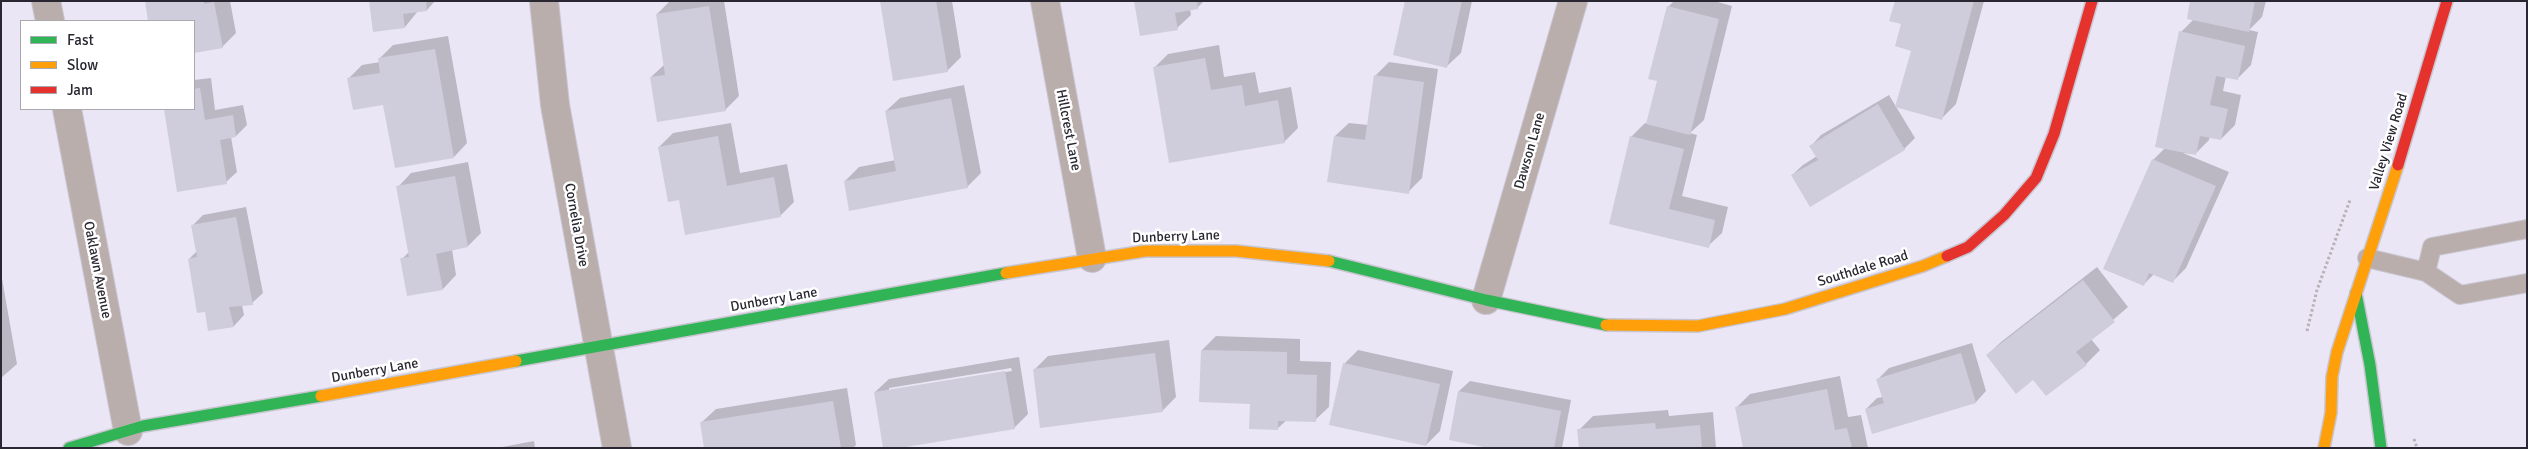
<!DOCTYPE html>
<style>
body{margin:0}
#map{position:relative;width:2528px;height:449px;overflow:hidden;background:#eae6f5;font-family:Signika,sans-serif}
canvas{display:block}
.frame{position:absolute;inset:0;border:2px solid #292731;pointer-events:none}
.legend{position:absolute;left:20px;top:20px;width:175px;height:90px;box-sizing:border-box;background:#fff;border:1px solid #a9a9ad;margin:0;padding:6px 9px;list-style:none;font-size:15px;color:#292731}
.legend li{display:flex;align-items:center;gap:10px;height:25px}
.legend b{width:25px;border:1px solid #a9a9ad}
</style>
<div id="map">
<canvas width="2528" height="449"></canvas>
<div class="frame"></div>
<ul class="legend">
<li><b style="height:6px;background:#30b455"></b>Fast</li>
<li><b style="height:6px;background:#ff9f0a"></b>Slow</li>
<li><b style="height:6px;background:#e5322d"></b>Jam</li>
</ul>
</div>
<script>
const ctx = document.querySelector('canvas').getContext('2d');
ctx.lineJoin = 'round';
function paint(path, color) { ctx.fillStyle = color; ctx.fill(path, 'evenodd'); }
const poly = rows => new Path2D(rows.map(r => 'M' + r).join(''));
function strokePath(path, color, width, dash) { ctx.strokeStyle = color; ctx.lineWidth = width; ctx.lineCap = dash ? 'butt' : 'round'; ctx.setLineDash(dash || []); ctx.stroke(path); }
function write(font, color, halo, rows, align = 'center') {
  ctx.font = font + ' Signika,sans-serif'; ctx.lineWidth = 5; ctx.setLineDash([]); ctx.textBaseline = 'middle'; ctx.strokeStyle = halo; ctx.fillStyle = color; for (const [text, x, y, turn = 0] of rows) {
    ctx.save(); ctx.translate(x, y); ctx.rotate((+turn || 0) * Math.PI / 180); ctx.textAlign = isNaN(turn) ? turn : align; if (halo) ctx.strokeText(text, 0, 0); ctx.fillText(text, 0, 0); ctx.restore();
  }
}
paint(poly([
 [146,1,230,1,236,33,222,47,194,52,194,21,150,21],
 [371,1,435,1,427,10,418,11,405,27,374,31],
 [670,1,724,1,739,96,725,110,651,77,665,64,657,14],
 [881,1,952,1,961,57,947,71],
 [1136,1,1204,1,1197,8,1190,9,1191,15,1177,28],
 [1406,1,1472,1,1461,53,1447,66],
 [1674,1,1714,1,1732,6,1704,120,1690,133,1697,135,1682,196,1728,207,1722,233,1708,246,1610,223,1631,137,1645,123,1648,124,1659,80,1668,7],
 [1896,1,1984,1,1956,104,1942,118,1912,50],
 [2191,1,2266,1,2262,17,2249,30,2258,32,2251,65,2237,79,2226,76,2223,91,2241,95,2235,125,2221,139,2210,136,2209,140,2195,154,2183,153,2229,172,2186,268,2172,282,2154,274,2143,285,2105,269,2153,160,2165,148,2181,32,2194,19],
 [448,36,467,143,454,157,384,103,348,79,362,65,380,62,379,59,393,45],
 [1219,45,1224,77,1255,72,1259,93,1291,87,1298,128,1284,142,1154,68,1168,54],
 [1389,62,1438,69,1422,178,1408,192,1335,136,1349,123,1368,125,1375,76],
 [211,78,215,110,243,105,247,125,236,136,231,137,237,172,226,182,178,190,165,109,194,109,194,80],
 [964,85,981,173,967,187,845,181,859,167,896,160,886,111,900,98],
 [1889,95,1915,138,1904,149,1792,175,1803,165,1817,156,1811,146,1821,135],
 [731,123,740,173,787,164,794,202,780,216,680,199,659,147,673,133],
 [468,162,481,233,468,246,452,249,456,275,443,289,402,259,410,251,398,187,411,173],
 [246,207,263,293,252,303,242,305,244,315,234,326,210,330,206,310,189,259,197,251,193,225,203,215],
 [2097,267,2128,307,2091,339,2100,350,2086,364,2033,379,1987,355,2001,342],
 [1,273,17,364,1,378],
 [1216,336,1300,339,1300,361,1331,362,1329,407,1315,420,1287,420,1278,428,1202,350],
 [1169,340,1176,397,1162,411,1034,370,1048,356],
 [1972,343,1986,391,1976,402,1873,433,1866,409,1877,398,1883,397,1878,379,1889,368],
 [1358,350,1453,371,1440,431,1426,445,1344,364],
 [1019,357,1028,414,1014,428,875,392,889,379],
 [1011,368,1012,371,889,391,889,388],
 [1840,376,1848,417,1861,415,1868,448,1744,448,1736,408,1750,394],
 [1470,381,1571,400,1562,448,1496,448,1459,391],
 [847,388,856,445,853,448,706,448,702,422,716,409],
 [1668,410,1669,416,1713,412,1716,448,1580,448,1579,430,1593,416],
 [534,441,535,448,497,448]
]), '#0003');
paint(poly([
 [145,1,204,1,204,4,214,2,223,48,194,53,194,21,148,21],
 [369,1,426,1,427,11,403,14,405,28,373,32],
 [880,1,936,1,948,72,893,81],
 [1134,1,1197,1,1198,9,1175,13,1178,30,1140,36],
 [1405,1,1462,1,1447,68,1393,55],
 [1895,1,1974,1,1942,120,1895,107,1911,51,1895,46,1901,24,1889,21],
 [2190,1,2255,1,2249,32,2187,19],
 [709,6,726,111,657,122,650,77,665,75,656,14],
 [1667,6,1719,19,1690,135,1646,124,1657,81,1648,79],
 [2179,31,2245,46,2238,80,2216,76,2210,105,2228,109,2221,140,2200,136,2196,155,2155,147],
 [435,49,454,158,395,168,383,105,353,110,347,78,380,73,378,58],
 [1205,58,1211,90,1242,85,1245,106,1278,100,1285,143,1169,163,1153,67],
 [1374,75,1424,82,1409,194,1327,182,1334,136,1365,140],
 [200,88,205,120,233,115,236,137,220,140,227,184,177,192,164,109,194,109,194,89],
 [951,98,968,188,849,211,844,181,896,171,885,111],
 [1878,104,1905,150,1810,207,1791,175,1818,160,1809,146],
 [718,136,727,186,774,177,781,217,685,235,679,200,668,202,658,147],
 [1630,136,1684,149,1669,209,1715,220,1709,248,1609,224],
 [2152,159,2216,186,2173,283,2149,273,2144,286,2103,269],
 [455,176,468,247,436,254,443,290,407,296,400,258,409,257,396,186],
 [236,217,253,305,229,307,234,327,208,331,205,312,197,313,188,259,197,257,191,225],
 [2083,280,2115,322,2076,352,2087,365,2046,396,2033,380,2016,394,1986,355],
 [1201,350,1287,352,1287,374,1317,375,1316,422,1278,421,1278,430,1249,429,1250,404,1199,402],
 [1155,353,1163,412,1040,428,1033,369],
 [1961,353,1976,403,1872,434,1865,409,1884,403,1876,379],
 [1343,363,1440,384,1426,446,1329,425],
 [1005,371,1015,429,900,448,883,448,874,392],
 [1827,389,1835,430,1847,428,1852,448,1743,448,1735,407],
 [1458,391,1561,411,1554,448,1489,448,1449,440],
 [833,401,841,448,704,448,700,422],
 [1655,423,1656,429,1700,425,1702,448,1579,448,1577,429]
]), '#cfcddb');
const lane = poly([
 [2367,258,2426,272,2432,247,2527,229],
 [2426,272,2460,295,2527,283]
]);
const street = poly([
 [46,1,50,21],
 [544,1,555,105,617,448],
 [1045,1,1092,258],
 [67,109,128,431],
 [1486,300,1573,1]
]);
const fast = poly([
 [1329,261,1486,300,1606,325],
 [2356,293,2370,365,2381,448],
 [516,361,1006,273],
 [69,448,143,426,321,396]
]);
const slow = poly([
 [1006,273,1145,251,1236,251,1329,261],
 [1606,325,1698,326,1785,309,1923,266,1947,256],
 [321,396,516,361],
 [2324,448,2331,413,2332,377,2337,352,2398,165]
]);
const jam = poly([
 [2398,165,2447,1],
 [1947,256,1968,247,2004,215,2036,178,2054,134,2092,1]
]);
strokePath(lane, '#c8c5d0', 20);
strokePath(street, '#c8c5d0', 30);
strokePath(fast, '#c8c5d0', 14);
strokePath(slow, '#c8c5d0', 14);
strokePath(jam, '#c8c5d0', 14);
strokePath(poly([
 [2307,331,2317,290,2350,200],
 [2414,439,2417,448]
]), '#b9b0b3', 3, [2.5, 2.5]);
strokePath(lane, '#baaead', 18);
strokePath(street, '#baaead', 28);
strokePath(fast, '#30b455', 11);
strokePath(slow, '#ff9f0a', 11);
strokePath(jam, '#e5322d', 11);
write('14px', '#292731', '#fff', [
 ["Hillcrest Lane",1068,130,79],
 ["Valley View Road",2389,142,-73],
 ["Dawson Lane",1530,151,-74],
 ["Cornelia Drive",576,225,80],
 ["Dunberry Lane",1176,237,-2],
 ["Southdale Road",1863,269,-17],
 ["Oaklawn Avenue",97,270,79],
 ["Dunberry Lane",774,300,-10],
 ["Dunberry Lane",375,371,-10]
]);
</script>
